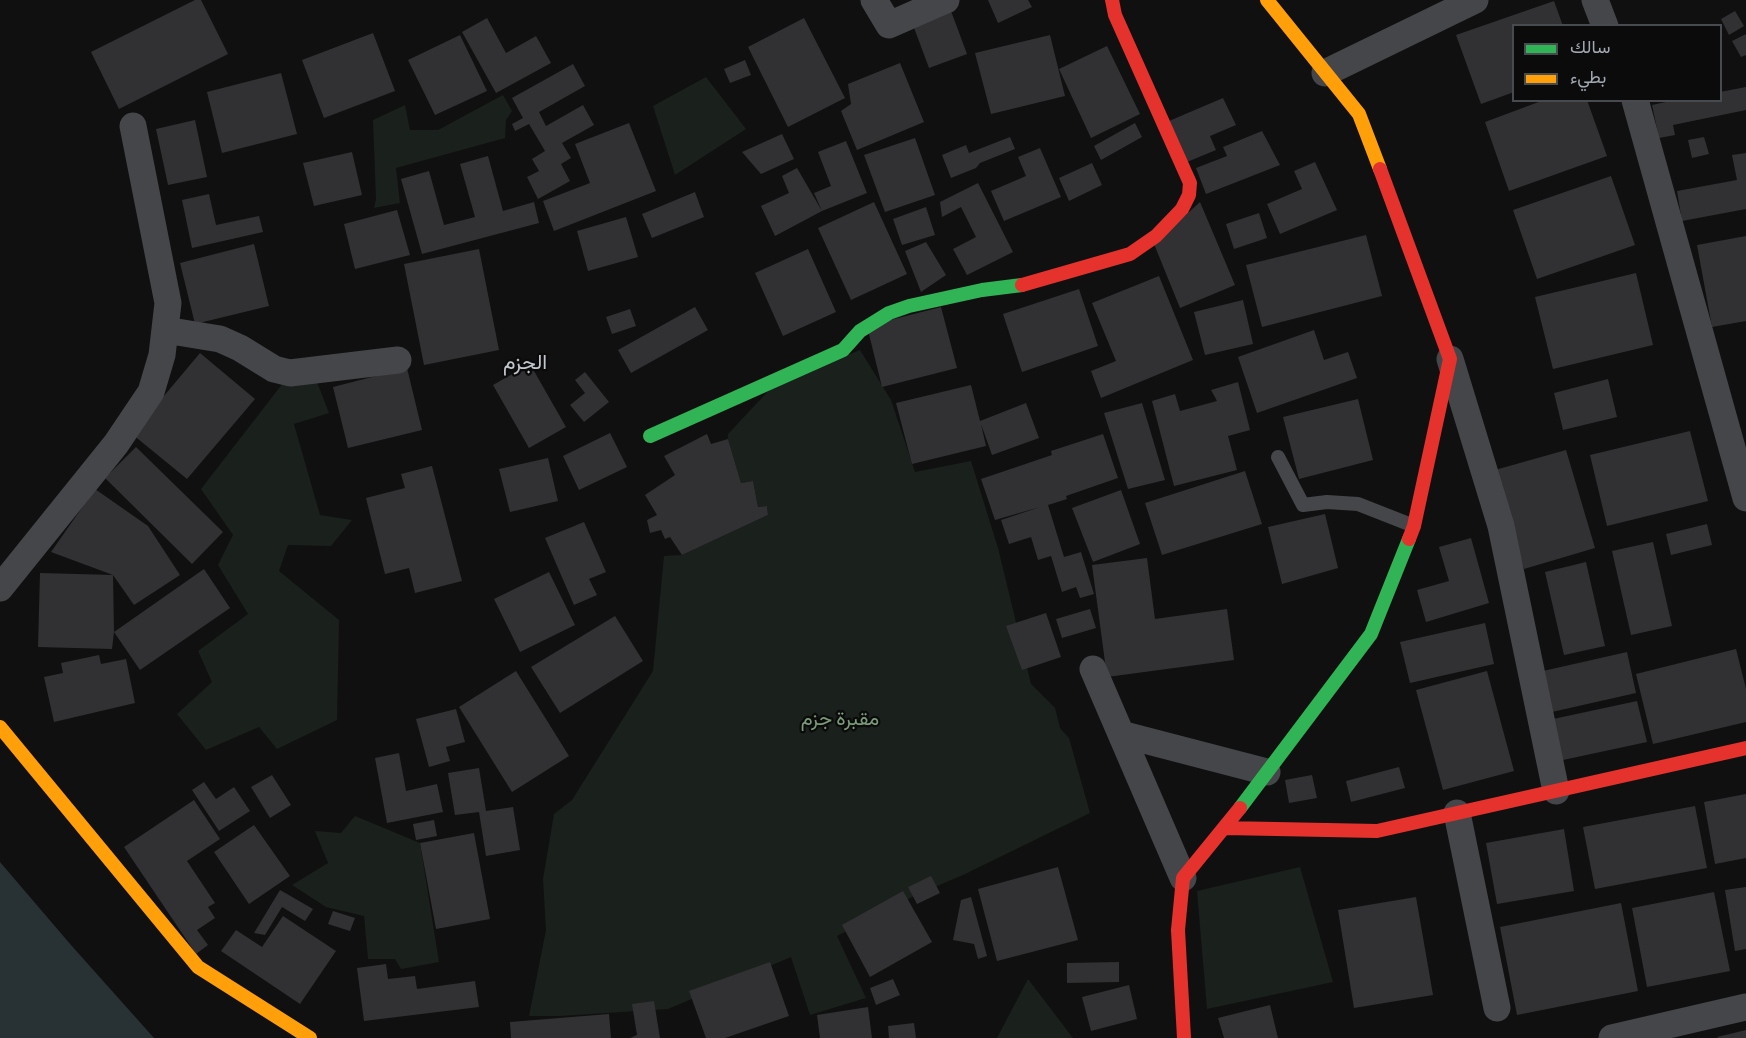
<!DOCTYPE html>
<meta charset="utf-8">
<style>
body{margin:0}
#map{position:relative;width:1746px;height:1038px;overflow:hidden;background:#101011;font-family:Barlow,Vazirmatn,sans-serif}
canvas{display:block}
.legend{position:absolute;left:1512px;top:24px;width:210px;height:78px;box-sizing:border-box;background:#0b0b0c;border:2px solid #474a4e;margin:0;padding:8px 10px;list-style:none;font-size:18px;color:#a2a8b1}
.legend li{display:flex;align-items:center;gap:12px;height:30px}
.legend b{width:30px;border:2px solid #474a4e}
</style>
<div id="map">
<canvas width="1746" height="1038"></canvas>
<ul class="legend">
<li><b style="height:8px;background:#30b455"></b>سالك</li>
<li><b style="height:8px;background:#ff9f0a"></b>بطيء</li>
</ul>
</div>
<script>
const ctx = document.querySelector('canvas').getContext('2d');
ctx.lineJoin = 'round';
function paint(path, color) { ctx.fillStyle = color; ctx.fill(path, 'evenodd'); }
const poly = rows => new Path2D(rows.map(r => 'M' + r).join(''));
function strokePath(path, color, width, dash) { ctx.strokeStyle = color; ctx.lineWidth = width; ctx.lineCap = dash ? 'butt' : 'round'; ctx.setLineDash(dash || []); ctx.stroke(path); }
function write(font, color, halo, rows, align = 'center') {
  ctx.font = font + ' Barlow,Vazirmatn,sans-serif'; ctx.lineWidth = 4.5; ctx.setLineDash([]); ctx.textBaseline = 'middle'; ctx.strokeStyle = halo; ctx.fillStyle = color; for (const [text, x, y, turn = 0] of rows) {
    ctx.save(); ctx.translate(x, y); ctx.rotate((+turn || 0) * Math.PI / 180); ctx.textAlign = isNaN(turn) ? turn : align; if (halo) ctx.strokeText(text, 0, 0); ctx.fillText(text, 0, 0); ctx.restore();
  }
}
paint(poly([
 [706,77,746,129,675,175,653,106],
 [503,95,512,111,506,120,505,138,396,168,400,203,374,208,376,199,373,120,405,105,410,130,438,130],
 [860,350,891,400,915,472,971,461,998,548,1031,684,1055,708,1060,728,1069,738,1090,813,963,875,918,894,837,936,866,998,810,1015,791,957,668,1009,560,1016,529,1016,546,930,543,879,554,814,572,800,653,671,664,556,682,555,768,515,767,506,758,507,753,481,741,483,728,439,728,434,773,386],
 [315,377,329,413,294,424,320,515,352,520,331,546,288,545,279,571,339,620,337,720,277,749,259,727,206,750,177,714,212,682,198,651,248,614,218,565,233,535,201,489,283,383],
 [355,816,420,843,439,962,401,969,395,959,368,959,364,916,326,907,292,885,328,863,315,831,341,833],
 [1300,867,1333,982,1207,1009,1197,891],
 [1028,979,1073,1038,997,1038]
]), '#1a201b');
paint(poly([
 [0,862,71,945,154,1038,0,1038]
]), '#283134');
paint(poly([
 [195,0,201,0,228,54,119,109,91,52],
 [988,0,1028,0,1032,7,998,23],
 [1554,1,1563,26,1514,26,1514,92,1481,104,1456,35],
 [951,11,967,54,929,68,913,25],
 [1735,11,1744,26,1729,35,1721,19],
 [487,18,506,53,536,36,551,63,496,93,462,32],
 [804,18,845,98,788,127,748,47],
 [373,33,395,91,324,118,302,60],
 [1746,34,1746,55,1741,57,1732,41],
 [460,35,487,91,435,115,408,60],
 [1050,35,1065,96,991,114,975,53],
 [1107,46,1140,114,1091,138,1059,69],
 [745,60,751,75,730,83,724,69],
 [900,63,924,122,857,150,841,111,851,104,848,84],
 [573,64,585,86,539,112,546,126,583,105,594,125,562,143,571,158,561,164,570,181,538,199,527,177,539,171,532,159,545,151,529,124,515,131,512,124,523,118,512,98],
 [281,73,297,134,222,153,207,92],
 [1746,87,1746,110,1673,125,1675,135,1659,138,1652,105,1675,100,1720,100,1720,92],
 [1223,98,1236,125,1210,136,1216,150,1187,162,1169,121],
 [1544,100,1587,100,1607,156,1509,191,1485,122],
 [195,120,207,177,168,185,156,129],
 [629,123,656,191,554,231,543,201,590,183,575,144],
 [1135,123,1142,137,1101,160,1094,146],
 [1262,131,1280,165,1206,194,1196,168,1227,156,1223,147],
 [782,134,794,159,761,174,742,152],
 [1010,137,1015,149,980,163,976,168,951,178,942,155,966,145,969,153],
 [1704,137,1709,154,1692,158,1688,140],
 [915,138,935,195,885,212,864,155],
 [846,141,867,193,822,211,814,193,831,186,818,152],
 [1040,148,1061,197,1004,221,991,191,1026,176,1018,157],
 [352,152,362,195,314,206,303,163],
 [1746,153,1746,209,1682,221,1677,191,1737,180,1732,155],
 [488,156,503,211,534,202,539,223,422,254,401,179,429,171,444,225,475,217,460,164],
 [1315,162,1337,210,1280,234,1267,204,1302,189,1294,171],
 [1092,163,1102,185,1069,201,1059,178],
 [797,168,822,211,775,236,761,206,789,193,782,176],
 [1611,176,1635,245,1537,279,1513,210],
 [978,183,1013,252,967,275,953,249,976,237,961,207,942,217,940,202],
 [695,192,704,217,652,238,642,214],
 [209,194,216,225,259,216,263,232,192,248,182,200],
 [874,202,907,274,851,300,818,228],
 [1200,202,1235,285,1180,308,1154,244],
 [926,207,935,235,902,245,893,219],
 [397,210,410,255,355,269,344,224],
 [1259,213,1267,238,1234,249,1226,224],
 [626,217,638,257,588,271,577,231],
 [1366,235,1382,296,1262,327,1246,265],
 [1746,236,1746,321,1712,327,1697,245],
 [926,242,946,275,921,292,905,251],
 [254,244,269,306,195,324,180,263],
 [479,249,499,350,424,365,404,264],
 [808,249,836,312,783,336,755,273],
 [1636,273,1653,345,1553,369,1535,297],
 [1159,276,1193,360,1101,398,1091,371,1116,361,1092,303],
 [1079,289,1098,346,1022,372,1003,314],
 [1243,300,1253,344,1205,355,1194,312],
 [695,307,708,330,631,373,618,350],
 [941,307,957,368,882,387,867,326],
 [630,309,636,326,612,334,606,317],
 [1314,330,1324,360,1348,352,1357,378,1257,413,1238,357],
 [200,353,255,399,187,479,132,434],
 [530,364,566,427,529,448,493,385],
 [407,368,422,430,348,448,333,387],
 [585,372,609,402,584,422,570,405,585,393,575,380],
 [1608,379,1617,417,1563,430,1554,393],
 [1238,382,1250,430,1228,436,1237,470,1174,486,1152,401,1175,394,1180,411,1217,401,1211,390],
 [971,385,980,421,1026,403,1039,438,992,455,981,424,986,446,912,464,896,403],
 [1358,399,1373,460,1299,479,1283,417],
 [1142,403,1165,480,1128,489,1104,413],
 [1690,431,1708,501,1607,526,1590,455],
 [610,433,627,467,579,490,563,456],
 [707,434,711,444,728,439,741,483,753,481,758,507,767,506,768,515,682,555,670,537,665,539,661,530,650,533,647,520,657,515,645,495,675,475,664,456],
 [1103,434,1118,478,1066,496,1067,499,1048,505,1064,557,1081,552,1094,594,1080,598,1076,587,1062,592,1051,556,1038,560,1031,537,1009,544,1001,520,1040,507,995,520,981,479,1052,455,1051,451],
 [136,447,223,532,192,564,105,478],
 [1566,450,1595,548,1524,569,1495,470],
 [548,458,558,501,510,512,499,469],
 [432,466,462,581,415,593,409,568,385,574,366,498,405,488,401,474],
 [1245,471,1262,524,1162,555,1145,503],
 [95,489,148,526,180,575,134,605,113,575,51,552],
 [1121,490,1140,544,1093,562,1072,508],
 [1325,514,1338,568,1282,584,1268,527],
 [584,522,606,572,589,579,597,595,574,605,545,538],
 [1707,524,1712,545,1671,555,1666,534],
 [1471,538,1489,603,1426,622,1417,590,1449,581,1439,547],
 [1653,542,1672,626,1631,635,1612,551],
 [1147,558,1155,619,1227,609,1234,660,1107,677,1092,565],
 [1586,562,1605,646,1564,655,1545,572],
 [204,569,230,608,140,670,114,632],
 [549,572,575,625,520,652,494,599],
 [40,573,113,575,114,632,112,649,38,647],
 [1090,609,1096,628,1062,638,1056,619],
 [1046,613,1061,657,1022,670,1006,626],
 [615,616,643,661,560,713,531,667],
 [1485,623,1494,664,1410,683,1400,642],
 [1736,649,1746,689,1746,722,1653,744,1636,674],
 [1627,652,1636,693,1552,712,1543,671],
 [99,655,101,664,126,659,135,703,54,722,44,677,63,673,61,663],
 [516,671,569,756,512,792,459,707],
 [1487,671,1514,771,1443,790,1416,690],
 [1637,701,1647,742,1563,760,1553,719],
 [456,709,465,742,446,747,450,761,429,767,416,719],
 [399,753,406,791,437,784,443,812,387,823,375,758],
 [1399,767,1405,788,1351,802,1346,781],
 [479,768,486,811,513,807,520,850,486,856,479,812,455,815,448,773],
 [272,775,291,805,270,818,251,787],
 [1312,775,1317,798,1289,803,1285,780],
 [204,782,216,799,234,787,250,811,219,831,192,790],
 [1746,794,1746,858,1715,864,1704,802],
 [194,800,220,839,187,861,215,903,208,907,215,918,197,930,208,945,196,954,124,847],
 [1695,806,1707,868,1595,889,1583,827],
 [434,820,437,836,416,840,413,824],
 [254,825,290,876,249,904,214,852],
 [1564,829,1574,891,1497,904,1486,843],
 [474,833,490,919,436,929,420,843],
 [1058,867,1078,940,997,961,978,889],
 [931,876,940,893,917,904,908,887],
 [1746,887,1746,949,1735,951,1725,890],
 [280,890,313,909,305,921,282,907,265,935,254,933],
 [903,891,932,942,870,977,842,925],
 [1714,892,1730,971,1647,987,1632,908],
 [971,897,987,956,978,959,974,944,953,940,961,900],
 [1416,897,1433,995,1354,1008,1338,910],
 [1621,903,1638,991,1517,1015,1500,927],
 [333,911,355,918,350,931,328,924],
 [283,916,336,951,300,1004,221,951,236,930,262,947],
 [770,962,789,1016,725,1038,706,1038,689,991],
 [1119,962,1119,982,1067,983,1067,963],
 [386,964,388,979,415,976,417,989,475,981,479,1007,364,1021,357,968],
 [893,979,900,995,876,1005,870,988],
 [1129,985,1137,1019,1091,1031,1082,997],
 [654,1001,660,1038,630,1038,637,1035,632,1004],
 [1270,1005,1278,1038,1224,1038,1218,1018],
 [868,1007,872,1038,820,1038,817,1015],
 [609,1014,611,1038,511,1038,510,1022],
 [914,1023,916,1038,889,1038,888,1026],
 [1746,1030,1746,1038,1718,1038,1717,1037]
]), '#313133');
strokePath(poly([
 [1278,457,1303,505,1327,502,1358,504,1414,526]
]), '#454649', 14);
strokePath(poly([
 [874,0,889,25,946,0],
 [1595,0,1605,26],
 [1325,73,1475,0],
 [1635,100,1746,498],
 [165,330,220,339,240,348,274,369,290,373,398,360],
 [1450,359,1501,526,1556,791],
 [0,588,116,444,151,392,162,355,168,303,133,126],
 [1093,669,1183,878],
 [1121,734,1267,772],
 [1457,813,1497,1008],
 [1612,1038,1746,1007]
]), '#454649', 27);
strokePath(poly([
 [650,436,843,350,860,331,889,313,909,306,982,290,1022,285],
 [1240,808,1371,634,1409,539]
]), '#30b455', 14);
strokePath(poly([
 [1267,0,1359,114,1380,169],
 [0,727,198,967,310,1038]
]), '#ff9f0a', 14);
strokePath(poly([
 [1380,169,1450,359,1414,526,1409,539],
 [1022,285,1130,254,1156,236,1182,209,1189,195,1190,183,1115,15,1112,0],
 [1225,828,1377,831,1746,748],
 [1184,1038,1178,930,1183,878,1240,808]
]), '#e5322d', 14);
write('20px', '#7c9b79', '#0b0b0c', [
 ["مقبرة جزم",840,718]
]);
write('21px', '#c2c7cd', '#0b0b0c', [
 ["الجزم",525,362]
]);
</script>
